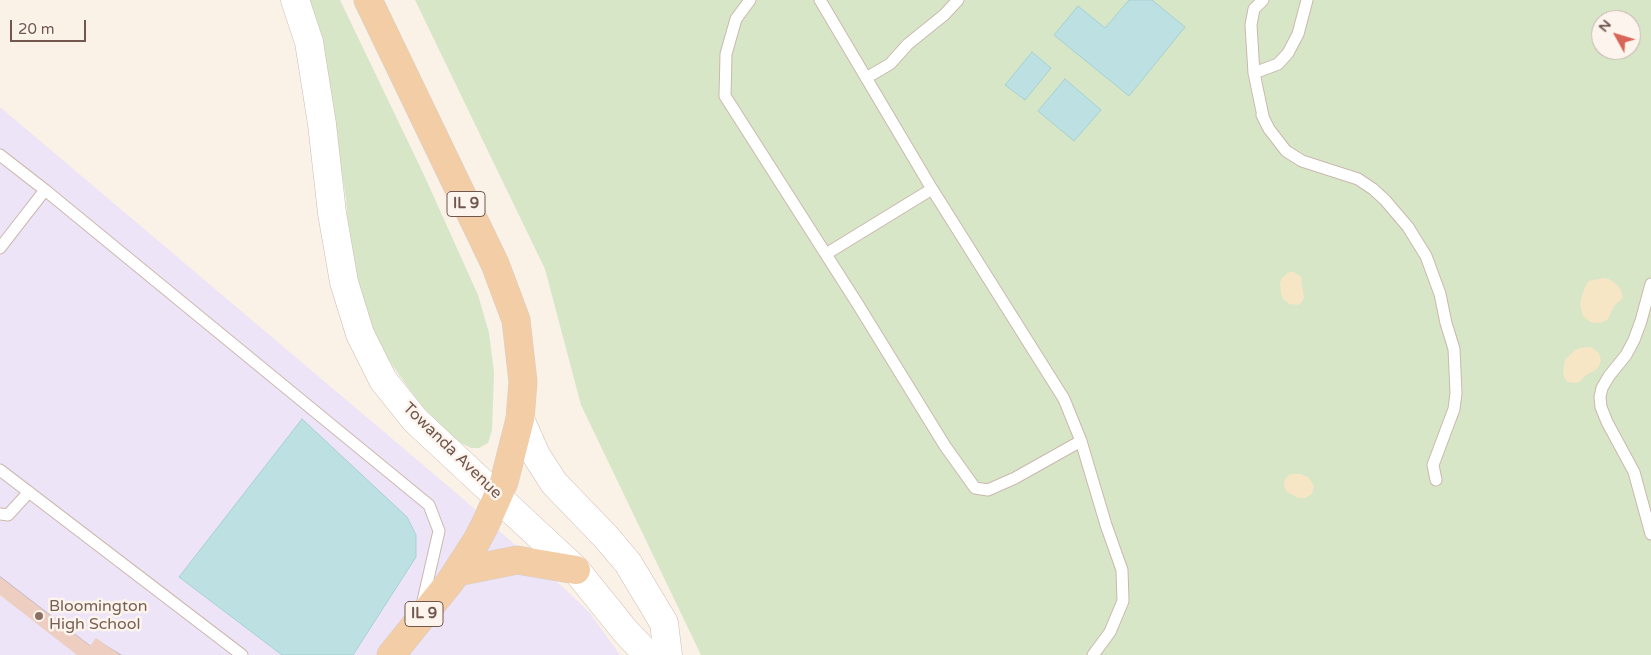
<!DOCTYPE html>
<style>
body{margin:0}
#map{position:relative;width:1651px;height:655px;overflow:hidden;background:#faf1e7;font-family:"Varela Round",sans-serif}
canvas{display:block}
.north{position:absolute;left:1591px;top:10px;width:50px;height:50px;box-sizing:border-box;background:#fdf5ed;border:1px solid #c5b6ad;border-radius:50%;rotate:309deg;font-size:14px;font-weight:700;line-height:20px;text-align:center;color:#71574e}
.north::after{content:'';display:block;margin:auto;width:18px;height:22px;background:#d86658;clip-path:polygon(50% 0,100% 100%,50% 72%,0 100%)}
.scale{position:absolute;left:10px;top:20px;width:76px;height:22px;box-sizing:border-box;border:2px solid #71574e;border-top:0;padding-left:6px;font-size:15px;line-height:18px;white-space:nowrap;color:#71574e;-webkit-text-stroke:4px #fdf5ed;paint-order:stroke}
</style>
<div id="map">
<canvas width="1651" height="655"></canvas>
<div class="north">N</div>
<div class="scale">20 m</div>
</div>
<script>
const ctx = document.querySelector('canvas').getContext('2d');
ctx.lineJoin = 'round';
function paint(path, color) { ctx.fillStyle = color; ctx.fill(path, 'evenodd'); }
const poly = rows => new Path2D(rows.map(r => 'M' + r).join(''));
function strokePath(path, color, width, dash) { ctx.strokeStyle = color; ctx.lineWidth = width; ctx.lineCap = dash ? 'butt' : 'round'; ctx.setLineDash(dash || []); ctx.stroke(path); }
function write(font, color, halo, rows, align = 'center') {
  ctx.font = font + ' "Varela Round",sans-serif'; ctx.lineWidth = 5; ctx.setLineDash([]); ctx.textBaseline = 'middle'; ctx.strokeStyle = halo; ctx.fillStyle = color; for (const [text, x, y, turn = 0] of rows) {
    ctx.save(); ctx.translate(x, y); ctx.rotate((+turn || 0) * Math.PI / 180); ctx.textAlign = isNaN(turn) ? turn : align; if (halo) ctx.strokeText(text, 0, 0); ctx.fillText(text, 0, 0); ctx.restore();
  }
}
paint(poly([
 [0,107,461,497,565,589,590,613,620,655,0,655]
]), '#eee4f7');
paint(poly([
 [304,0,340,0,424,175,478,295,489,333,494,373,492,430,488,443,479,448,471,448,455,440,424,408,407,386,384,353,368,319,356,280,349,239,346,199,327,83],
 [415,0,1651,0,1651,655,701,655,581,405,545,269],
 [1601,20,1631,20,1631,50,1601,50]
]), '#d7e6c7');
paint(poly([
 [1289,272,1294,272,1301,277,1304,298,1301,303,1298,305,1289,304,1283,299,1281,294,1280,283,1282,278],
 [1604,278,1609,279,1618,286,1621,290,1623,298,1614,306,1608,319,1601,323,1596,323,1590,322,1583,316,1580,305,1581,299,1585,287,1589,281],
 [1591,347,1599,353,1601,361,1599,366,1596,370,1586,375,1578,383,1568,382,1565,379,1563,372,1565,360,1575,350,1580,348],
 [1292,474,1300,474,1308,477,1314,486,1312,494,1305,498,1298,498,1287,492,1284,486,1284,481,1289,475]
]), '#f6e6c5');
const water = poly([
 [1129,0,1152,0,1185,27,1129,96,1054,35,1078,6,1105,28,1129,0],
 [1032,52,1051,68,1025,100,1005,85,1032,52],
 [1065,79,1101,110,1074,141,1038,111,1065,79],
 [302,419,407,517,416,535,416,557,353,655,282,655,179,577,302,419]
]);
paint(water, '#bde1e2');
strokePath(water, '#a5d1d3', 1);
paint(poly([
 [0,576,91,646,96,639,122,655,79,655,0,593]
]), '#0003');
paint(poly([
 [0,577,90,646,96,638,120,655,77,655,0,595]
]), '#edcec1');
const service = poly([
 [750,0,736,19,726,54,725,96,857,303,945,446,975,488,988,490,1015,478,1081,441],
 [820,0,932,189,1064,399,1081,441,1106,525,1122,570,1123,601,1110,632,1093,655],
 [1254,73,1251,25,1254,9,1263,0],
 [866,78,890,64,908,44,944,15,958,0],
 [1262,115,1269,129,1286,151,1302,161,1358,179,1373,189,1385,200,1408,227,1426,256,1440,294,1446,323,1454,349,1456,393,1454,409,1433,465,1436,480],
 [1263,116,1254,73,1278,64,1288,53,1298,34,1307,0],
 [0,155,45,190,429,505,439,531,422,605],
 [0,248,45,190],
 [826,254,932,189],
 [1651,284,1641,321,1634,340,1626,355,1609,376,1602,388,1600,397,1601,407,1607,422,1634,472,1651,534],
 [0,470,242,655],
 [0,514,8,515,29,492]
]);
const secondary = poly([
 [295,0,309,42,322,124,332,213,344,282,360,334,383,380,415,420,576,570,626,632,648,655],
 [520,419,536,455,554,483,606,537,628,563,664,623,668,655]
]);
const primary = poly([
 [368,0,495,264,516,320,523,382,520,419,504,482,485,525,476,542,450,582,391,655],
 [457,572,517,560,576,570]
]);
strokePath(service, '#cbb8ae', 13);
strokePath(secondary, '#cfb9af', 29);
strokePath(primary, '#d7d0cd', 29);
strokePath(service, '#fff', 11);
strokePath(secondary, '#fff', 28);
strokePath(primary, '#f2cda6', 28);
for (const [x, y, r, color] of [
 [39,616,5,"#8d6e63"]
]) { const dot = new Path2D(); dot.arc(x, y, r, 0, 2 * Math.PI); ctx.fillStyle = color; ctx.fill(dot); strokePath(dot, '#fdf5ed', 2); }
for (const [x, y, w] of [
 [466,204,38],
 [424,614,38]
]) { const box = new Path2D(); box.roundRect(x - w / 2, y - 12.5, w, 25, 4); ctx.fillStyle = '#fdf5ed'; ctx.fill(box); strokePath(box, '#71574e', 1); }
write('bold 15px', '#71574e', null, [
 ["IL 9",466,204],
 ["IL 9",424,614]
]);
write('16px', '#71574e', '#fdf5ed', [
 ["Towanda Avenue",452,451,44]
]);
write('16px', '#785e54', '#fdf5ed', [
 ["Bloomington",49,607],
 ["High School",49,625]
], 'left');
</script>
